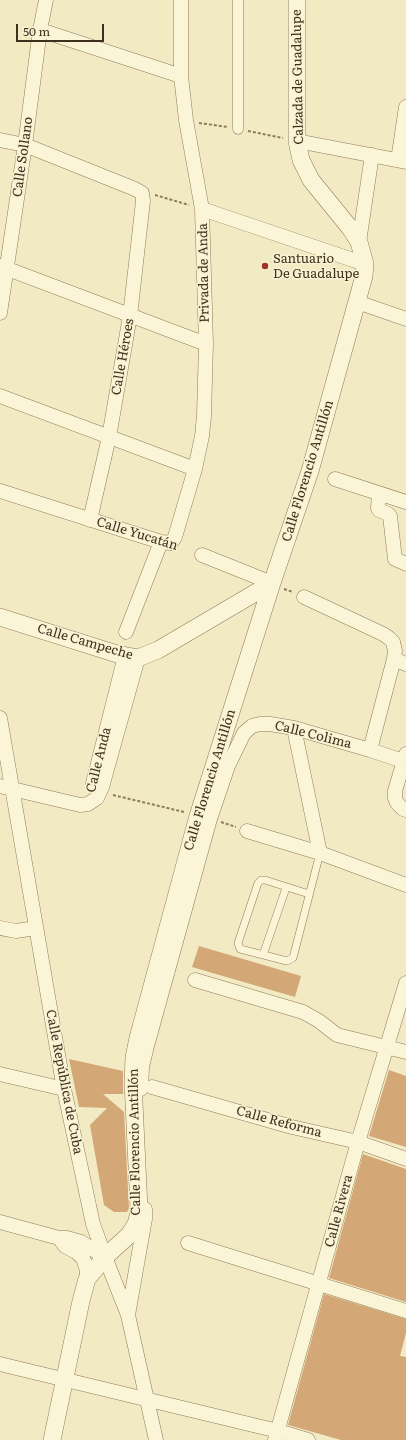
<!DOCTYPE html>
<meta charset="utf-8">
<style>
body{margin:0}
#map{position:relative;width:406px;height:1440px;overflow:hidden;background:#f2eac3;font-family:Literata,serif}
canvas{display:block}
.scale{position:absolute;left:16px;top:24px;width:88px;height:18px;box-sizing:border-box;border:2px solid #3d301d;border-top:0;padding-left:5px;font-size:12px;line-height:14px;white-space:nowrap;color:#3d301d;-webkit-text-stroke:3px #f8f2d3;paint-order:stroke}
</style>
<div id="map">
<canvas width="406" height="1440"></canvas>
<div class="scale">50 m</div>
</div>
<script>
const ctx = document.querySelector('canvas').getContext('2d');
ctx.lineJoin = 'round';
function paint(path, color) { ctx.fillStyle = color; ctx.fill(path, 'evenodd'); }
const poly = rows => new Path2D(rows.map(r => 'M' + r).join(''));
function strokePath(path, color, width, dash) { ctx.strokeStyle = color; ctx.lineWidth = width; ctx.lineCap = dash ? 'butt' : 'round'; ctx.setLineDash(dash || []); ctx.stroke(path); }
function write(font, color, halo, rows, align = 'center') {
  ctx.font = font + ' Literata,serif'; ctx.lineWidth = 3; ctx.setLineDash([]); ctx.textBaseline = 'middle'; ctx.strokeStyle = halo; ctx.fillStyle = color; for (const [text, x, y, turn = 0] of rows) {
    ctx.save(); ctx.translate(x, y); ctx.rotate((+turn || 0) * Math.PI / 180); ctx.textAlign = isNaN(turn) ? turn : align; if (halo) ctx.strokeText(text, 0, 0); ctx.fillText(text, 0, 0); ctx.restore();
  }
}
paint(poly([
 [199,946,301,976,295,997,192,967],
 [69,1059,123,1071,123,1094,103,1094,124,1112,129,1208,127,1212,114,1212,104,1205,90,1125,107,1108,79,1107],
 [389,1070,406,1076,406,1147,369,1136],
 [363,1154,406,1169,406,1302,329,1278],
 [324,1294,406,1319,406,1333,400,1356,406,1357,406,1440,341,1440,288,1425]
]), '#d3a876');
const service = poly([
 [309,894,265,880,261,880,258,883,238,943,240,949,287,961,293,958,320,853],
 [263,955,286,888]
]);
const pedestrian = poly([
 [238,0,238,129]
]);
const minor = poly([
 [40,30,181,76],
 [0,140,25,145,135,189,142,193,143,201,130,316,109,437,90,520],
 [297,141,406,162],
 [398,160,406,107],
 [202,209,365,264],
 [359,242,372,155],
 [0,266,206,344],
 [357,302,406,319],
 [0,313,25,145,40,30,46,0],
 [0,396,195,469],
 [335,479,406,502],
 [0,491,161,542,171,543,175,537,195,469,202,436,204,416,206,344,202,209,186,120,181,76,181,0],
 [379,494,378,508,379,510,388,514,390,516,395,559,406,564],
 [202,555,272,583],
 [304,597,383,634,389,638,393,642,395,651,394,659,370,750],
 [126,632,161,542],
 [394,659,406,664],
 [0,718,64,1089,93,1224,105,1257,128,1315,156,1440],
 [294,728,320,853],
 [406,754,395,791,395,798,397,803,403,809,406,810],
 [93,783,125,656],
 [0,786,80,805,88,804,97,798,102,787,138,658],
 [247,831,320,853,406,885],
 [0,928,16,931,36,928],
 [195,980,303,1012,319,1021,337,1035,406,1052],
 [0,1074,64,1089],
 [152,1087,292,1127,358,1142,406,1159],
 [141,1089,142,1067,147,1046,210,819,228,766,244,733,252,726,260,724,270,724,294,728,370,750,403,761],
 [0,1222,59,1238,67,1238,81,1242,105,1257],
 [59,1238,65,1246,76,1252,83,1258,87,1270,87,1279],
 [188,1243,406,1311],
 [128,1315,145,1219,145,1209],
 [0,1364,278,1431,308,1440],
 [275,1440,358,1142,406,983]
]);
const tertiary = poly([
 [0,617,117,654,138,658,158,650,272,583],
 [52,1440,81,1301,87,1279,105,1257,129,1235,136,1224,138,1217,139,1208,133,1082,134,1058,138,1038,198,816,272,583,310,471,364,276,365,264,359,242,350,228,311,180,301,160,297,141,297,0]
]);
strokePath(service, '#8e7b58', 8);
strokePath(pedestrian, '#8e7b58', 11);
strokePath(minor, '#8e7b58', 15);
strokePath(tertiary, '#8e7b58', 18);
strokePath(poly([
 [199,123,228,127],
 [248,131,283,138],
 [155,195,189,205],
 [284,589,293,592],
 [113,795,184,812],
 [221,822,236,827]
]), '#8e7b58', 2, [3, 2]);
strokePath(service, '#fbf5d7', 7);
strokePath(pedestrian, '#fbf5d7', 10);
strokePath(minor, '#fbf5d7', 14);
strokePath(tertiary, '#fbf5d7', 17);
for (const [x, y, r, color] of [
 [265,266,4,"#a23223"]
]) { const dot = new Path2D(); dot.arc(x, y, r, 0, 2 * Math.PI); ctx.fillStyle = color; ctx.fill(dot); strokePath(dot, '#f8f2d3', 1.5); }
write('13px', '#3d301d', '#f8f2d3', [
 ["Calzada de Guadalupe",298,77,-91],
 ["Calle Sollano",23,157,-82],
 ["Privada de Anda",204,273,-91],
 ["Calle Héroes",123,357,-80],
 ["Calle Florencio Antillón",308,471,-73],
 ["Calle Yucatán",137,534,17],
 ["Calle Campeche",85,642,16],
 ["Calle Colima",313,735,14],
 ["Calle Anda",99,760,-76],
 ["Calle Florencio Antillón",210,780,-73],
 ["Calle República de Cuba",64,1082,79],
 ["Calle Reforma",279,1122,15],
 ["Calle Florencio Antillón",135,1142,-91],
 ["Calle Rivera",339,1211,-75]
]);
write('13px', '#3d301d', '#f8f2d3', [
 ["Santuario",273,259],
 ["De Guadalupe",273,274]
], 'left');
</script>
